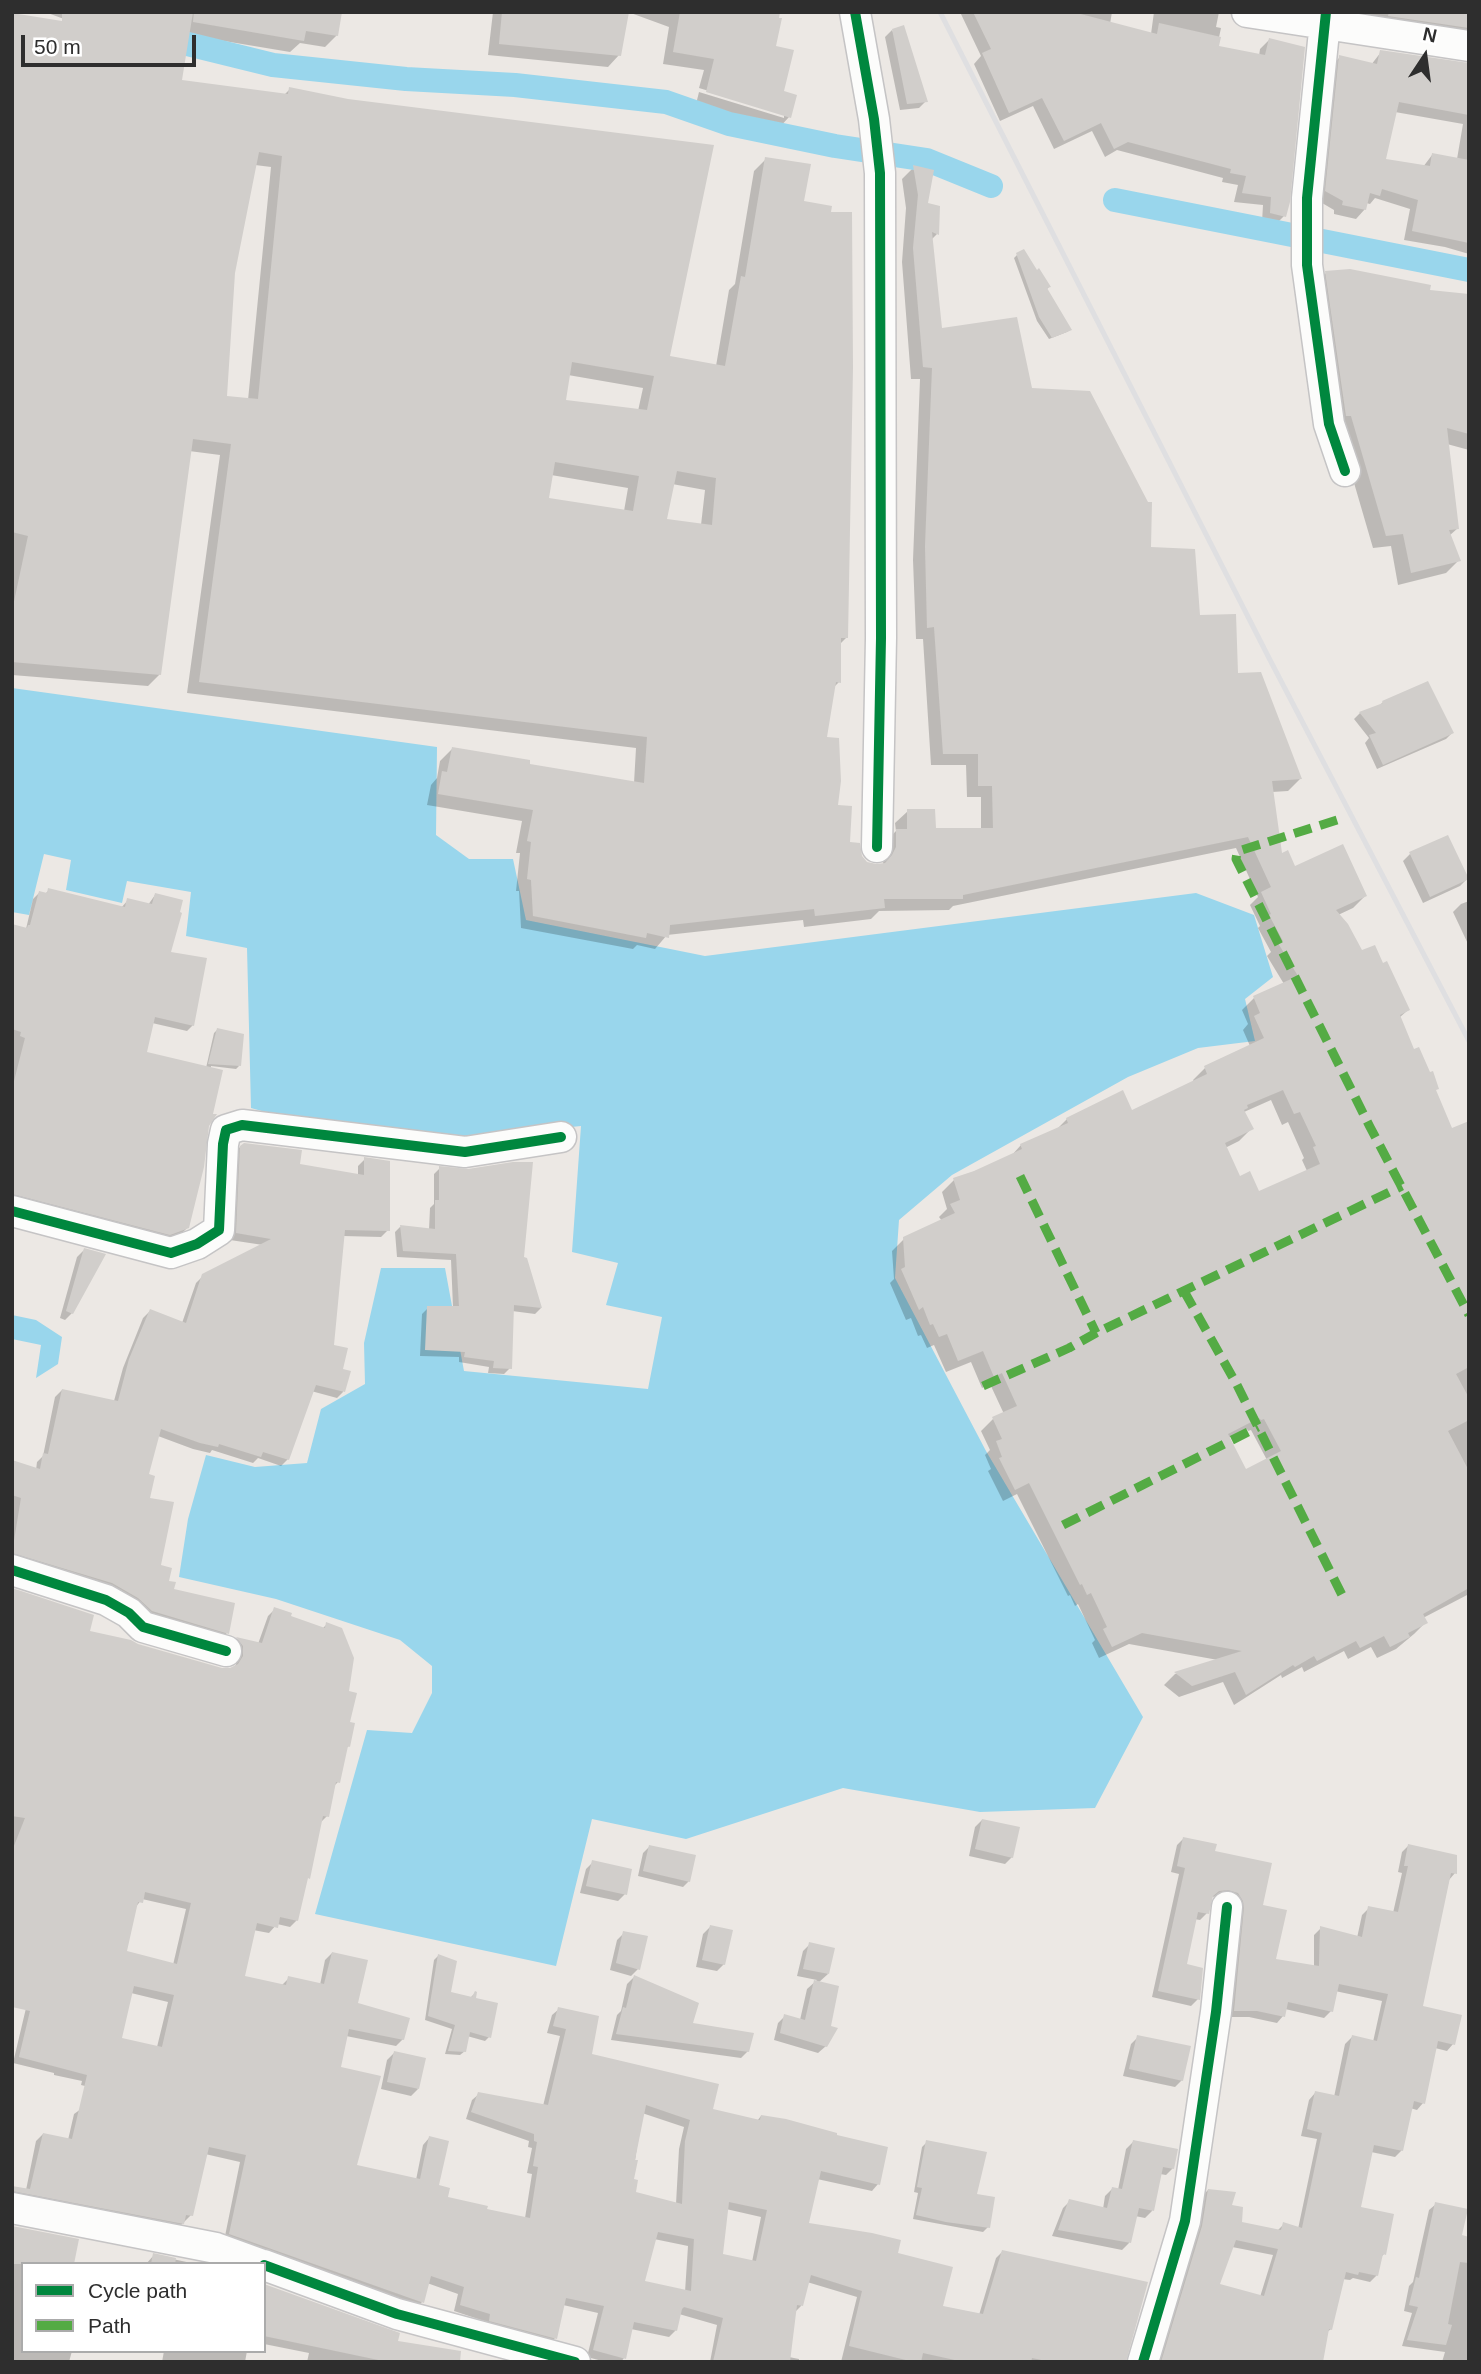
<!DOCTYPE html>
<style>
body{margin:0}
#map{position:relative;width:1481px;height:2374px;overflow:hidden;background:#ece8e4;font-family:Arial,sans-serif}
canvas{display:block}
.frame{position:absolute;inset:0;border:14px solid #2e2e2e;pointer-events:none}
.legend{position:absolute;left:21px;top:2262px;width:245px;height:91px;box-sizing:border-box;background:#fff;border:2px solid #ababab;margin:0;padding:9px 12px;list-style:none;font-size:21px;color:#2e2e2e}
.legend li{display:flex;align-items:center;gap:14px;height:35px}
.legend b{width:35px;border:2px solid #ababab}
.north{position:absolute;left:1390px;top:21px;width:70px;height:70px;-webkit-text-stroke:5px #fff;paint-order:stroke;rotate:13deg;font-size:19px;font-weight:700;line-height:28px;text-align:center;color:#2e2e2e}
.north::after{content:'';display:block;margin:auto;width:24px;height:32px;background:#2e2e2e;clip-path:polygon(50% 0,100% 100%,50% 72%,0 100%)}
.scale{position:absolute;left:21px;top:35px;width:175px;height:32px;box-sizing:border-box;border:4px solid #2e2e2e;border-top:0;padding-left:9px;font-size:21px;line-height:24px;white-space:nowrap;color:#2e2e2e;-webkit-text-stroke:5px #fff;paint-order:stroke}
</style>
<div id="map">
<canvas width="1481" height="2374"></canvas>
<div class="frame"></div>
<ul class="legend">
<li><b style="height:9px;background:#00873e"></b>Cycle path</li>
<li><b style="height:9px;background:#54ab44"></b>Path</li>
</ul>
<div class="north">N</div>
<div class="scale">50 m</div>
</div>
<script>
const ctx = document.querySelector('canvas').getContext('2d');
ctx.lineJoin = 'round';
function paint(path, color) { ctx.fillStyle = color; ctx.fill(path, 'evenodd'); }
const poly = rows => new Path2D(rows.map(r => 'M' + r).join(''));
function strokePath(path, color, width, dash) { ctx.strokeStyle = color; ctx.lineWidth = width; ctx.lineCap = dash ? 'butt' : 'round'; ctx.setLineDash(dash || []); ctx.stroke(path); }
paint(poly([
 [12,688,437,747,436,835,469,859,513,859,526,920,705,956,1196,893,1254,915,1273,977,1245,999,1255,1041,1198,1048,1128,1077,952,1175,899,1220,895,1278,986,1451,1143,1717,1095,1808,980,1812,843,1788,686,1839,592,1819,556,1966,315,1914,367,1730,412,1733,432,1693,432,1666,400,1640,276,1599,179,1577,188,1519,206,1455,255,1467,307,1463,321,1409,365,1384,364,1343,381,1268,445,1268,464,1371,648,1389,662,1317,606,1305,618,1263,572,1252,581,1126,436,1141,319,1127,251,1108,247,948,186,936,191,892,127,881,122,903,66,890,71,860,44,854,29,915,12,912],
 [12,1315,36,1320,62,1337,58,1364,36,1378,41,1345,12,1339]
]), '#99d6ec');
paint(poly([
 [45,12,71,12,64,19],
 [93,12,341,12,337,35,325,47,300,43,290,52,188,35,180,82,284,95,290,89,668,357,716,366,729,290,735,284,754,171,766,159,802,203,847,637,839,645,839,682,833,688,825,738,836,807,848,843,866,863,883,865,884,843,896,831,895,823,908,811,934,830,981,830,981,797,967,797,966,765,931,765,923,639,916,639,913,560,920,379,911,379,902,262,906,208,902,179,914,167,926,205,938,207,937,234,931,240,941,330,1030,390,1198,617,1300,779,1288,791,1272,792,1281,855,1295,868,1365,896,1353,908,1338,915,1361,953,1408,1010,1399,1018,1451,1131,1469,1127,1469,1594,1423,1618,1426,1622,1414,1634,1396,1649,1377,1658,1371,1647,1348,1659,1344,1651,1304,1672,1302,1667,1282,1678,1281,1675,1234,1705,1223,1682,1179,1697,1164,1685,1175,1674,1218,1660,1129,1644,1099,1658,1092,1643,1095,1640,1078,1604,1075,1606,1070,1595,1068,1596,1017,1494,1003,1501,988,1471,991,1469,985,1455,990,1450,981,1431,993,1419,1004,1414,990,1384,982,1388,971,1362,946,1372,934,1345,927,1348,921,1335,918,1336,911,1318,906,1320,890,1283,894,1279,892,1251,904,1239,942,1221,939,1217,947,1209,942,1192,954,1180,1011,1156,1021,1145,1056,1130,1067,1119,1131,1113,1194,1082,1193,1080,1205,1068,1250,1046,1243,1030,1248,1024,1242,1010,1254,998,1284,984,1267,956,1271,952,1258,928,1260,926,1250,905,1258,897,1236,848,953,906,949,910,879,911,871,919,804,927,803,920,667,935,655,949,637,945,633,949,521,928,519,891,516,891,520,853,516,853,522,821,427,805,431,785,437,778,440,761,452,749,528,765,634,783,636,748,187,693,220,455,189,451,160,674,148,686,12,675,12,15,74,25],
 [255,165,271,167,248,400,226,398,234,272],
 [568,375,643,388,638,411,564,401],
 [551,475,628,488,624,511,547,499],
 [672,484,705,490,701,525,665,520],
 [1271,1100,1282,1125,1288,1122,1304,1158,1302,1160,1307,1171,1258,1193,1239,1178,1225,1148,1239,1141,1251,1129,1244,1112],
 [1247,1429,1248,1431,1251,1430,1267,1460,1245,1471,1228,1438],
 [493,12,627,12,619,55,608,67,488,55],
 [628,12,778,12,774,48,789,117,778,129,696,104,699,92,784,118,784,114,699,88,704,70,663,64,669,27],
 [960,12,1064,12,1078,15,1078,12,1112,12,1110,24,1151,34,1154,12,1219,12,1216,27,1221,28,1217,47,1259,56,1260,49,1269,40,1284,216,1275,225,1262,222,1263,205,1234,202,1238,185,1222,182,1223,178,1117,150,1105,157,1092,131,1054,149,1033,106,1000,121,974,64,981,56],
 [1331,12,1469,12,1469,40],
 [892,30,926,101,919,108,900,110,885,37],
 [1381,52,1469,65,1469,254,1445,247,1404,240,1410,209,1375,198,1370,204,1366,203,1365,209,1356,219,1334,214,1334,210,1317,200,1331,66,1340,57,1371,65],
 [1395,112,1463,124,1457,159,1432,155,1423,167,1384,160],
 [1017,255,1049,287,1046,290,1070,330,1067,332,1049,339,1037,321,1014,258],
 [1326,273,1428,292,1469,296,1469,450,1447,444,1458,528,1449,536,1459,560,1446,573,1398,585,1391,546,1373,548,1338,428,1313,285],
 [1383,702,1452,733,1446,739,1377,769,1365,743,1369,738,1354,719,1360,713,1379,706],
 [1447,837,1467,879,1460,886,1423,903,1403,861,1410,854],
 [49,890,121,908,128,900,148,905,155,895,169,953,193,1025,187,1031,152,1023,145,1054,206,1068,214,1033,217,1030,239,1066,236,1069,211,1066,207,1126,188,1227,181,1234,163,1240,12,1200,12,926,26,929,33,899,39,893,45,894],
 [1469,901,1469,946,1453,912,1461,904],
 [242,1145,298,1166,358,1175,358,1166,365,1159,388,1230,381,1237,343,1236,332,1347,341,1370,343,1392,337,1398,311,1391,288,1459,281,1466,258,1458,253,1463,212,1450,210,1453,193,1449,158,1436,147,1476,148,1499,159,1567,172,1590,227,1633,220,1639,145,1618,12,1560,12,1462,36,1470,37,1462,43,1456,55,1397,62,1390,114,1401,123,1368,143,1318,150,1311,182,1323,196,1283,204,1275,263,1245,230,1240,235,1152],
 [440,1168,522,1259,526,1259,541,1308,535,1314,512,1311,510,1368,504,1374,488,1373,489,1367,459,1362,459,1357,420,1356,422,1314,428,1308,453,1307,451,1260,397,1257,395,1232,400,1227,429,1230,430,1208,434,1204,434,1174],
 [84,1250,72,1313,65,1320,60,1318,77,1257],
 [275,1609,289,1617,322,1629,327,1624,347,1692,349,1746,345,1749,338,1782,333,1787,327,1816,320,1823,297,1920,290,1927,277,1924,269,1933,253,1930,242,1977,282,1985,289,1978,320,1985,325,1960,332,1953,356,2004,403,2039,396,2046,346,2036,339,2069,355,2166,416,2180,423,2145,429,2138,437,2187,446,2198,485,2210,525,2218,532,2174,527,2173,532,2148,528,2147,529,2141,466,2119,472,2100,479,2094,543,2106,560,2036,547,2033,552,2015,559,2009,590,2056,711,2110,757,2121,761,2116,878,2184,872,2191,817,2179,807,2225,896,2255,941,2307,979,2315,996,2258,1002,2252,1124,2362,841,2362,857,2297,807,2282,801,2306,795,2312,789,2357,799,2359,799,2362,710,2362,717,2325,679,2314,676,2330,669,2337,631,2329,624,2358,621,2362,606,2362,587,2357,598,2313,563,2305,555,2338,549,2345,483,2327,484,2321,454,2311,458,2294,427,2283,422,2302,416,2309,224,2241,240,2162,205,2154,191,2215,176,2230,12,2198,12,2187,26,2190,36,2141,43,2134,68,2140,74,2114,106,2091,81,2085,82,2081,54,2075,54,2073,13,2063,44,1932,12,1968,12,1772,88,1632,221,1670,231,1669,236,1665,237,1653,231,1645,237,1639,258,1644,268,1616],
 [142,1899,186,1909,173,1965,125,1953,135,1908],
 [131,1993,168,2002,157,2047,120,2039],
 [642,2113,684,2127,679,2149,676,2204,634,2193,632,2181],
 [726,2209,761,2217,752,2262,721,2255],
 [654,2239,688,2246,685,2292,643,2283],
 [982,1820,1012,1857,1005,1864,969,1856,975,1827],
 [1184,1838,1213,1853,1261,1907,1274,1960,1314,1967,1314,1935,1321,1928,1357,1938,1362,1915,1369,1908,1393,1913,1402,1873,1398,1872,1402,1852,1408,1846,1455,1873,1449,1880,1421,2007,1453,2044,1447,2051,1435,2048,1423,2103,1417,2110,1410,2108,1402,2150,1395,2157,1371,2152,1359,2208,1384,2254,1380,2258,1377,2275,1370,2282,1353,2278,1350,2280,1342,2279,1331,2329,1326,2333,1321,2362,1158,2362,1201,2197,1208,2190,1230,2207,1240,2223,1277,2231,1284,2224,1298,2229,1317,2139,1301,2136,1309,2100,1315,2093,1334,2097,1345,2044,1352,2037,1373,2042,1382,2001,1335,1991,1331,2011,1324,2018,1285,2009,1283,2016,1277,2023,1249,2017,1228,2017,1221,1896,1211,1897,1207,1913,1200,1920,1194,1919,1185,1966,1198,1999,1191,2006,1152,1997,1179,1874,1171,1872,1177,1845],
 [1232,2247,1273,2255,1260,2297,1218,2285],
 [649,1847,689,1881,683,1887,638,1876,643,1853],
 [593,1862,625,1894,618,1901,580,1893,586,1869],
 [710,1927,724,1964,717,1971,696,1967,703,1934],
 [624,1933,638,1969,631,1976,610,1970,617,1940],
 [810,1944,828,1974,818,1983,826,2046,818,2053,774,2040,778,2023,785,2016,800,2020,807,1989,817,1980,797,1976,803,1951],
 [438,1956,449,1994,470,1998,475,1993,474,1999,489,2037,485,2041,467,2036,465,2051,460,2055,445,2054,452,2029,425,2020,434,1960],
 [634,1977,691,2024,748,2051,741,2058,611,2040,617,2015,621,2011,627,1984],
 [1138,2037,1182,2080,1175,2087,1123,2076,1131,2044],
 [394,2053,418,2089,411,2096,381,2089,387,2060],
 [927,2142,975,2196,988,2227,983,2232,913,2219,918,2193,914,2192,922,2147],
 [1133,2142,1173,2168,1166,2175,1160,2174,1152,2211,1145,2218,1135,2216,1129,2243,1122,2250,1052,2236,1063,2208,1070,2201,1103,2209,1105,2196,1112,2189,1118,2190,1126,2149],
 [1436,2204,1460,2237,1469,2238,1469,2362,1442,2362,1445,2352,1402,2346,1412,2313,1404,2311,1409,2286,1413,2282,1429,2210],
 [12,2228,23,2264,23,2351,72,2351,69,2362,12,2362],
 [154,2255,196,2264,146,2264],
 [264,2286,396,2343,423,2362,307,2362,309,2353,264,2344],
 [164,2351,247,2351,245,2362,162,2362]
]), '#0003');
strokePath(poly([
 [155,36,273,65,406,79,515,85,666,102,729,124,835,146,927,160,991,186],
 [1115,200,1469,270]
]), '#99d6ec', 24);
paint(poly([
 [62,12,193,12,182,80,288,94,289,87,348,99,714,145,670,356,725,366,741,276,745,277,765,157,811,164,804,201,832,206,831,212,852,212,853,368,848,638,841,638,841,683,836,682,827,737,839,738,841,781,838,805,852,806,850,842,860,843,862,856,867,862,876,864,885,863,892,855,896,847,896,829,907,829,907,809,935,809,936,828,993,828,992,786,978,786,978,754,943,754,934,627,927,628,925,546,932,368,923,367,913,248,918,195,913,165,934,170,928,203,940,206,939,235,932,232,942,328,1017,317,1032,388,1090,391,1148,502,1152,502,1151,547,1195,549,1200,615,1236,614,1238,673,1261,672,1302,779,1272,781,1282,853,1288,850,1295,866,1343,844,1367,896,1336,910,1348,924,1362,950,1375,945,1383,963,1387,961,1410,1010,1400,1015,1414,1049,1419,1047,1430,1072,1433,1071,1439,1089,1436,1090,1452,1128,1469,1121,1469,1367,1456,1374,1469,1398,1469,1420,1448,1431,1469,1471,1469,1588,1423,1614,1428,1623,1408,1633,1410,1637,1390,1647,1384,1636,1360,1648,1356,1641,1317,1661,1314,1656,1295,1667,1293,1665,1246,1695,1235,1672,1192,1686,1174,1672,1242,1651,1142,1633,1112,1647,1103,1629,1107,1627,1091,1593,1087,1595,1082,1584,1080,1585,1029,1483,1015,1490,999,1458,1002,1457,996,1441,1002,1439,992,1417,1017,1406,1002,1373,994,1377,983,1351,958,1361,947,1334,939,1337,933,1324,930,1325,923,1307,919,1310,901,1269,905,1267,903,1237,955,1213,950,1204,960,1200,953,1178,974,1171,1022,1149,1020,1144,1068,1123,1066,1118,1123,1090,1132,1110,1207,1074,1204,1066,1264,1038,1254,1016,1260,1013,1253,996,1298,976,1278,943,1283,941,1269,915,1271,914,1261,892,1271,887,1248,837,963,895,963,899,884,899,885,908,815,916,814,909,670,925,669,938,647,933,646,938,533,916,531,880,527,879,531,842,527,841,533,810,438,794,442,771,447,772,452,747,530,760,530,764,644,783,647,737,199,682,231,444,193,439,161,675,12,662,12,611,28,536,12,532,12,13,62,21],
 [259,152,282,156,258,399,227,396,235,273],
 [572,362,654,376,647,410,566,400],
 [555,462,639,476,633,511,549,498],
 [677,471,716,478,712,525,667,519],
 [1283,1090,1294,1114,1300,1112,1316,1146,1313,1147,1320,1164,1259,1191,1250,1171,1240,1176,1225,1143,1254,1129,1244,1110,1248,1108,1247,1105],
 [1259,1418,1261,1420,1264,1419,1281,1451,1246,1469,1228,1434],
 [194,12,342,12,338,36,306,31,304,41,193,22],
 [502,12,629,12,621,56,499,44],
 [680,12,780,12,779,18,782,18,776,46,794,50,784,91,797,95,791,118,706,92,714,59,673,52],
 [973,12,1073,12,1157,34,1159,23,1221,37,1219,46,1265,55,1269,38,1305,47,1290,202,1286,217,1270,213,1271,197,1242,193,1246,176,1230,173,1231,169,1128,142,1114,149,1101,123,1064,141,1042,98,1009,113,982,53,991,49],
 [1389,12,1469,12,1469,28,1388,16],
 [904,25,928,102,907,104,892,29],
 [1380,50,1469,63,1469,115,1399,102,1386,159,1430,166,1432,153,1469,160,1469,243,1412,231,1418,200,1382,189,1380,196,1370,193,1366,210,1342,205,1343,201,1325,191,1339,55,1377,64],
 [1024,249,1037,270,1039,268,1051,287,1047,288,1072,330,1052,338,1039,317,1016,253],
 [1350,269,1431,285,1430,290,1469,294,1469,434,1447,428,1459,529,1449,530,1461,561,1411,573,1403,534,1386,536,1351,416,1346,416,1325,271],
 [1428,681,1454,733,1383,765,1369,735,1376,733,1359,712,1383,703,1382,701],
 [1448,835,1469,879,1430,897,1409,852],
 [48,888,125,907,127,898,152,904,155,893,183,900,180,912,182,913,171,952,207,958,194,1026,155,1017,147,1052,223,1070,213,1114,217,1114,209,1126,204,1167,189,1228,170,1235,12,1194,12,1089,25,1038,20,1036,21,1032,12,1029,12,924,27,928,28,925,30,925,39,891,47,893],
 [217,1028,244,1034,241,1066,208,1064],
 [244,1143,302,1150,300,1164,364,1175,364,1157,390,1161,390,1231,345,1230,334,1345,348,1348,343,1369,351,1371,345,1392,316,1385,289,1460,263,1452,261,1457,219,1444,218,1447,200,1443,161,1429,149,1474,155,1476,150,1498,174,1502,161,1565,172,1568,169,1581,176,1582,174,1589,235,1603,229,1634,152,1611,138,1598,112,1583,12,1553,21,1498,12,1495,12,1460,40,1469,43,1453,48,1454,62,1389,118,1401,129,1359,150,1309,186,1323,202,1274,271,1239,236,1233,240,1146],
 [513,1162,533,1162,524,1257,527,1258,542,1308,514,1305,512,1369,493,1368,494,1361,464,1357,465,1352,425,1350,427,1306,459,1306,456,1254,403,1251,400,1225,435,1229,435,1200,439,1200,439,1166,468,1169],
 [84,1248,106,1254,73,1314,66,1311],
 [12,1588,94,1615,90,1631,131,1640,138,1644,222,1668,230,1668,238,1664,243,1656,243,1646,236,1637,262,1643,274,1607,292,1613,291,1616,325,1628,326,1622,342,1628,354,1658,349,1691,357,1693,350,1722,355,1723,350,1747,348,1746,340,1783,336,1782,329,1817,323,1816,310,1879,308,1878,298,1921,280,1917,278,1928,257,1923,245,1976,286,1985,288,1976,324,1984,332,1952,368,1960,358,2003,410,2018,404,2040,349,2029,341,2067,381,2076,357,2165,420,2179,429,2136,449,2141,439,2185,450,2188,448,2197,488,2206,487,2209,530,2218,538,2167,533,2166,537,2142,534,2141,534,2134,471,2112,478,2092,548,2105,566,2029,553,2026,558,2007,599,2016,592,2054,719,2084,713,2109,760,2120,761,2115,786,2119,837,2133,837,2135,888,2147,880,2185,821,2171,809,2223,872,2233,901,2240,898,2253,953,2267,943,2306,983,2314,1002,2250,1148,2282,1126,2362,1051,2362,1032,2358,1031,2362,964,2362,923,2353,921,2362,914,2362,849,2346,862,2291,811,2275,803,2306,797,2305,790,2362,713,2362,723,2318,684,2307,682,2309,677,2331,634,2322,626,2359,593,2350,604,2306,566,2298,557,2339,489,2321,490,2314,460,2305,464,2287,431,2276,424,2303,229,2234,246,2155,209,2147,193,2216,186,2215,184,2224,12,2191,12,2186,30,2189,43,2133,72,2139,87,2075,19,2057,30,2011,12,2007,12,1851,25,1818,12,1816],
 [145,1892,191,1903,177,1964,127,1951,138,1902,143,1903],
 [134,1986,174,1995,162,2047,122,2038],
 [646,2105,690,2120,685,2141,682,2204,636,2192,638,2180,634,2179,638,2160,635,2160],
 [729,2202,767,2210,756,2261,723,2254],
 [658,2232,694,2239,691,2291,645,2281],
 [982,1819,1020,1827,1013,1858,975,1849],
 [1183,1837,1217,1844,1215,1851,1272,1863,1263,1905,1287,1910,1276,1959,1319,1966,1320,1926,1362,1937,1368,1906,1398,1912,1408,1866,1404,1866,1408,1844,1457,1855,1457,1874,1451,1873,1423,2006,1462,2015,1455,2045,1438,2041,1425,2104,1414,2101,1403,2151,1374,2145,1361,2207,1394,2214,1386,2255,1383,2254,1378,2276,1359,2272,1358,2275,1346,2272,1332,2330,1329,2329,1323,2362,1161,2362,1202,2226,1208,2189,1236,2192,1232,2205,1243,2207,1242,2222,1281,2230,1283,2222,1302,2228,1322,2133,1307,2129,1315,2091,1339,2096,1352,2035,1377,2041,1388,1994,1339,1984,1333,2012,1288,2002,1285,2017,1257,2011,1234,2011,1244,1908,1243,1901,1238,1893,1228,1890,1219,1891,1213,1896,1209,1914,1198,1912,1187,1964,1203,1968,1200,2000,1158,1991,1185,1868,1177,1866],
 [1236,2240,1278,2249,1264,2296,1220,2284],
 [649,1845,696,1855,690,1882,643,1871],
 [592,1860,632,1869,627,1895,586,1886],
 [710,1925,733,1930,725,1965,702,1960],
 [623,1931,648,1936,640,1970,616,1963],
 [809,1942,835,1948,829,1974,803,1969],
 [438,1954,457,1961,451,1992,472,1997,475,1991,477,1992,476,1998,498,2003,491,2038,470,2032,466,2052,448,2051,455,2025,428,2016],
 [634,1975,699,2003,693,2023,754,2033,749,2052,616,2034,623,2007,626,2008],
 [814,1980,839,1986,831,2026,838,2028,827,2047,780,2033,784,2014,805,2020],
 [1137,2035,1191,2046,1183,2081,1129,2069],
 [394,2051,426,2058,419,2089,387,2082],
 [926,2140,987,2152,977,2194,995,2197,990,2228,946,2222,916,2215,922,2188,917,2187],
 [1133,2140,1178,2149,1174,2169,1163,2167,1154,2211,1139,2208,1131,2243,1058,2230,1069,2199,1107,2208,1112,2187,1122,2189],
 [1435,2202,1468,2209,1462,2235,1469,2237,1469,2263,1460,2262,1448,2324,1452,2325,1446,2345,1407,2340,1418,2307,1409,2305,1416,2277,1419,2278],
 [12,2226,79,2239,74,2264,12,2264],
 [153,2253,176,2258,175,2264,151,2264],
 [264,2284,400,2333,398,2341,461,2351,460,2362,388,2362,264,2336]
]), '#d1cecb');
const minor = poly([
 [855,12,874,119,880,173,881,638,877,847],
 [1247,12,1469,46],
 [1326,12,1307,198,1307,265,1329,424,1345,471],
 [12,1211,171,1253,197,1244,219,1230,223,1144,226,1130,242,1125,465,1152,561,1137],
 [12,1570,106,1600,129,1613,143,1627,226,1651],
 [12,2208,216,2248,260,2264],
 [264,2265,397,2314,575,2362],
 [1143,2362,1185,2221,1216,2012,1227,1907]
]);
strokePath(minor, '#c5c4c5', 33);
strokePath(minor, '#fcfcfb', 30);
strokePath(poly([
 [940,12,1269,658,1469,1041]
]), '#dfdfe1', 5);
strokePath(poly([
 [1337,820,1242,850,1237,853,1236,859,1370,1127,1469,1315],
 [1020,1176,1096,1333],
 [1184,1291,1237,1385,1342,1595],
 [983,1386,1069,1348,1096,1333,1402,1186],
 [1063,1525,1258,1427]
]), '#54ab44', 9, [18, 9]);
strokePath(poly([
 [855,12,874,119,880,173,881,638,877,847],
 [1326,12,1307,198,1307,265,1329,424,1345,471],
 [12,1211,171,1253,197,1244,219,1230,223,1144,226,1130,242,1125,465,1152,561,1137],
 [12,1570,106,1600,129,1613,143,1627,226,1651],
 [264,2265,397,2314,575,2362],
 [1143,2362,1185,2221,1216,2012,1227,1907]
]), '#00873e', 10);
</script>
